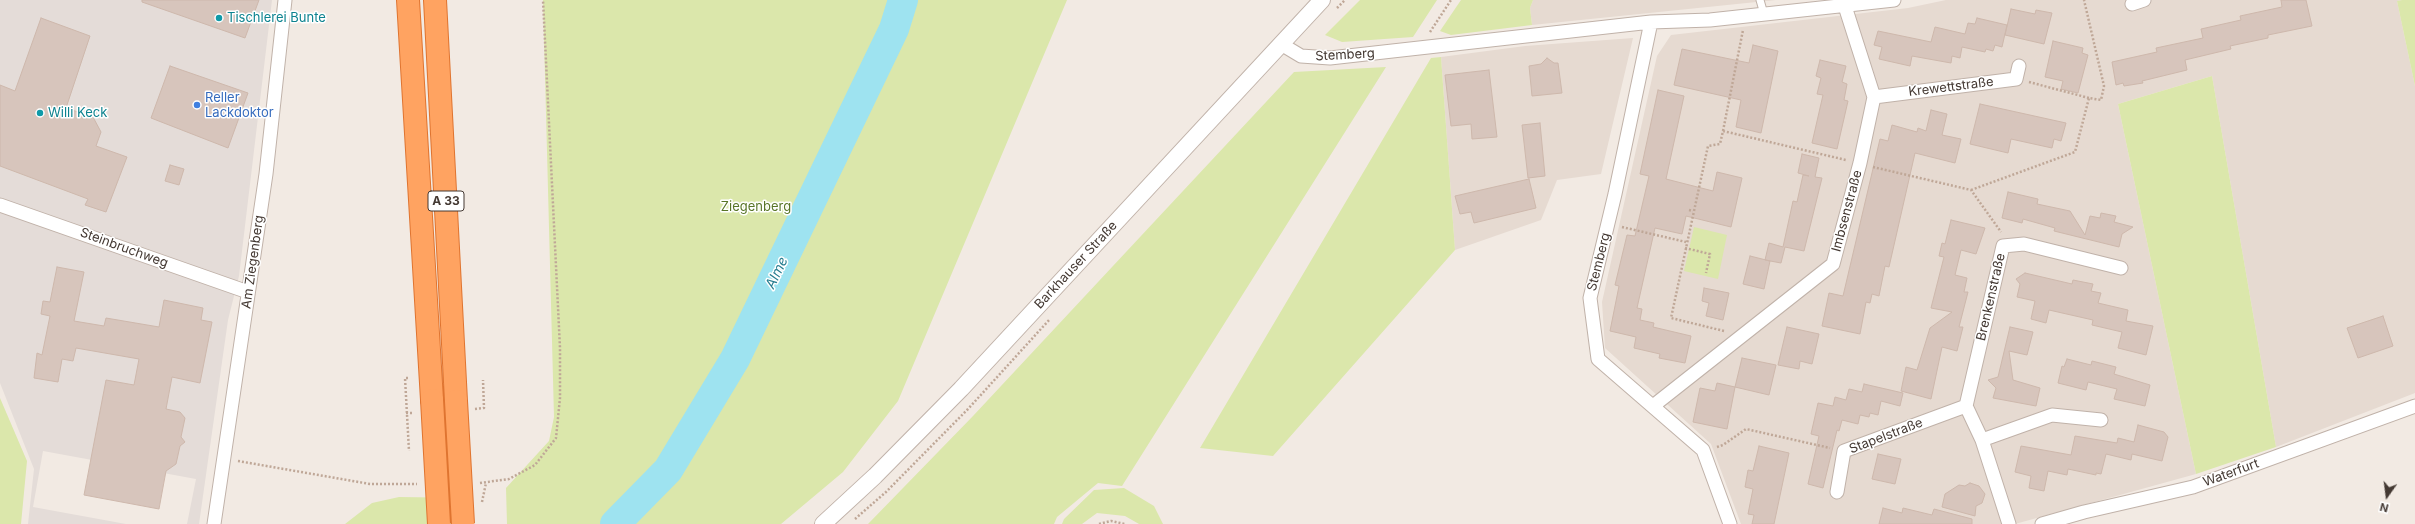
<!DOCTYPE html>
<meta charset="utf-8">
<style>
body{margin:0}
#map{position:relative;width:2415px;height:524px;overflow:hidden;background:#f2eae3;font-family:Inter,sans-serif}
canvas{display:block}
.north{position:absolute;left:2367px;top:476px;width:40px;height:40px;-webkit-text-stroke:3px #fff;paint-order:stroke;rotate:194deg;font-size:11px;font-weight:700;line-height:16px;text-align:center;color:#443933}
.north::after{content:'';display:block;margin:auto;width:14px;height:18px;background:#443933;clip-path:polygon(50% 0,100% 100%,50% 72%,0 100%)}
</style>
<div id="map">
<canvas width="2415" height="524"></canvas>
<div class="north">N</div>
</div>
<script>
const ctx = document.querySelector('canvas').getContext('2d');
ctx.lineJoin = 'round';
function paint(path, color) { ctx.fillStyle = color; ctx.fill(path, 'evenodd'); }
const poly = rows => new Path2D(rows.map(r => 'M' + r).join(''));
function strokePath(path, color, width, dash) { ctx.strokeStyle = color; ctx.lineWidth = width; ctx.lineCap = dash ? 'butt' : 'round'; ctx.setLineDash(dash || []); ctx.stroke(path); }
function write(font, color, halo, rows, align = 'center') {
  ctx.font = font + ' Inter,sans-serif'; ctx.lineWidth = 3; ctx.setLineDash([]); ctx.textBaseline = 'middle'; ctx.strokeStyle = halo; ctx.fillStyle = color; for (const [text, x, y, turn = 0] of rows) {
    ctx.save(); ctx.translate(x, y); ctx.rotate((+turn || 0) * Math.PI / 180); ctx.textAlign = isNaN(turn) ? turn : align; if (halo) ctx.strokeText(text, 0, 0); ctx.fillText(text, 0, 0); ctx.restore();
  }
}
paint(poly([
 [1533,0,1776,0,1532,25,1530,8],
 [1946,0,2402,0,2397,1,2415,86,2415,393,2276,447,2212,76,2118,104,2196,474,2015,524,1741,524,1711,444,1605,348,1602,302,1657,56,1671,35,1908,8],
 [1633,38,1601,174,1557,180,1541,220,1455,250,1441,57,1525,46]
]), '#e6dad1');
paint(poly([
 [0,0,272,0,239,276,228,320,199,524,187,524,196,479,43,451,33,507,126,524,28,524,34,469,0,383]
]), '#e4dcd8');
paint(poly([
 [543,0,1067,0,898,401,843,472,781,524,507,524,506,488,549,441,554,417],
 [1360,0,1437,0,1413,37,1342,42,1325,35],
 [1461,0,1533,0,1530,8,1532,25,1451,35,1440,31],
 [2402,0,2415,0,2415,86,2397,1],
 [1441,57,1455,250,1273,456,1200,448,1431,58],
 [1386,67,1122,486,1098,483,1057,517,1054,524,868,524,973,416,1294,72],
 [2212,76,2276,447,2196,474,2118,104],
 [1694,227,1727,235,1718,279,1684,271],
 [0,398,27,461,21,524,0,524],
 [1124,488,1154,506,1163,524,1139,524,1125,516,1097,513,1082,524,1062,524,1064,519,1094,490],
 [399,497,472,498,465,524,345,524,372,503]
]), '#dbe7ab');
strokePath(poly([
 [615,524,668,470,735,359,894,29,903,0]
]), '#9ee3f0', 30);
const building = poly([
 [142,0,259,0,245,38,142,2,142,0],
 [2281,0,2306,0,2312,26,2268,35,2268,38,2230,46,2231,49,2185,60,2187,70,2142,81,2143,83,2124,86,2123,83,2116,85,2112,62,2157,52,2156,48,2203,38,2201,29,2241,20,2240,16,2282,7,2281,0],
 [2011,9,2035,14,2036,10,2052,13,2044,44,2005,35,2011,9],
 [41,18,90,36,66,108,93,117,101,132,96,146,127,157,106,212,85,205,88,199,0,166,0,85,15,91,41,18],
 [1977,18,2007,25,2002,47,1995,45,1993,51,1986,49,1985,52,1962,47,1960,58,1952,56,1951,63,1912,56,1910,66,1879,59,1882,47,1874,45,1878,31,1931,42,1935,27,1965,34,1968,23,1975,24,1977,18],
 [2053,41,2083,48,2082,53,2088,55,2078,93,2061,89,2063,81,2045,77,2053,41],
 [1753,45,1778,51,1761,133,1736,127,1741,100,1674,85,1682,49,1749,63,1753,45],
 [1547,58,1554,63,1558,63,1562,93,1532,96,1529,66,1541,64,1547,58],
 [1820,60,1846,66,1842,82,1847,84,1844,100,1848,101,1837,149,1812,143,1823,95,1817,94,1821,78,1816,76,1820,60],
 [170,66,248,93,228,148,151,118,170,66],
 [1489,70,1497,137,1472,139,1471,124,1451,126,1445,75,1489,70],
 [1658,90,1684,96,1666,179,1713,191,1717,172,1742,178,1731,227,1686,216,1682,234,1655,228,1637,308,1642,309,1640,320,1654,323,1653,327,1691,336,1685,363,1659,358,1660,354,1634,348,1636,337,1610,331,1619,286,1615,285,1627,235,1635,236,1649,176,1640,174,1658,90],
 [1980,104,2066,123,2061,141,2054,139,2052,148,2011,139,2008,153,1970,144,1980,104],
 [1931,110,1947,114,1942,135,1961,139,1955,163,1915,153,1889,267,1885,266,1879,296,1872,294,1870,303,1866,302,1860,334,1822,326,1829,293,1843,296,1880,139,1888,141,1892,125,1917,132,1918,128,1926,131,1931,110],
 [1540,123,1545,176,1528,178,1522,125,1540,123],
 [1802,154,1819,158,1815,177,1822,178,1804,251,1785,247,1781,263,1765,260,1769,243,1783,247,1793,201,1797,202,1803,175,1809,176,1798,173,1802,154],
 [170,165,184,169,179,185,165,181,170,165],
 [1529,179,1536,208,1474,223,1471,212,1460,214,1455,196,1529,179],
 [2008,192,2038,199,2037,204,2070,211,2085,235,2090,216,2100,218,2101,213,2116,216,2114,222,2133,227,2122,234,2119,247,2054,231,2055,228,2023,219,2022,223,2002,218,2008,192],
 [1951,220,1985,228,1976,254,1961,250,1955,275,1967,278,1964,292,1968,292,1959,327,1963,327,1957,351,1942,347,1931,399,1901,391,1906,367,1917,370,1930,328,1952,312,1931,308,1944,257,1939,256,1942,243,1945,244,1951,220],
 [1750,256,1770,261,1764,289,1743,284,1750,256],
 [57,267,84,272,74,321,104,326,106,318,159,327,164,300,203,308,201,320,212,322,200,383,172,377,166,409,180,412,185,418,181,437,185,442,180,446,176,464,166,471,159,509,84,495,106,380,134,385,139,359,76,348,73,361,62,359,58,382,34,378,37,353,42,355,50,316,41,314,43,301,50,302,57,267],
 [2025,273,2072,284,2073,280,2093,284,2091,291,2101,293,2098,303,2128,310,2126,321,2153,326,2146,355,2118,348,2122,332,2092,325,2093,320,2049,310,2046,323,2031,319,2035,301,2017,297,2020,284,2016,279,2025,273],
 [1704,288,1729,293,1723,320,1706,316,1709,303,1702,301,1704,288],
 [2383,316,2393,346,2358,358,2347,328,2383,316],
 [1787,327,1819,334,1812,364,1800,361,1799,369,1778,365,1787,327],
 [2010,327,2033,332,2027,355,2009,351,2013,380,2040,388,2036,406,1993,398,1996,388,1988,380,1998,377,2010,327],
 [1742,358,1776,365,1769,395,1735,387,1727,429,1693,422,1700,388,1715,391,1717,383,1735,387,1742,358],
 [2067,359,2091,365,2092,361,2116,367,2114,374,2150,385,2145,406,2114,399,2117,389,2088,382,2086,390,2058,383,2062,366,2064,367,2067,359],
 [1864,384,1903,393,1900,406,1881,401,1878,415,1870,413,1869,417,1860,415,1858,424,1842,420,1839,431,1837,430,1823,488,1808,484,1819,436,1811,434,1818,403,1833,406,1835,397,1846,400,1849,389,1862,392,1864,384],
 [2138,425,2164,432,2168,437,2162,461,2132,454,2131,460,2106,454,2101,474,2096,473,2096,475,2068,469,2067,475,2048,471,2044,491,2029,488,2031,476,2015,472,2021,446,2071,455,2075,436,2117,443,2118,438,2134,442,2138,425],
 [1759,446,1789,453,1774,524,1752,524,1754,515,1748,514,1753,489,1745,487,1748,470,1753,471,1759,446],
 [1878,454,1901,459,1895,484,1872,479,1878,454],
 [1970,483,1979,486,1985,494,1982,503,1976,506,1975,516,1942,507,1945,494,1959,485,1965,486,1970,483],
 [1883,508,1902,513,1903,508,1932,515,1934,509,1972,519,1972,524,1879,524,1883,508]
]);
paint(building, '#d7c5bc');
strokePath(building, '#ceb8ac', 1);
const service = poly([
 [1760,0,1764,14]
]);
const minor = poly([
 [2132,4,2144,0],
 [1651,22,1615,194,1590,298,1598,359,1703,450,1730,524],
 [1281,44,1301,56,1330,58,1651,22,1710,20,1894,0],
 [1874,97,2016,79,2019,66],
 [0,205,248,292],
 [1653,406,1833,264,1860,163,1874,97,1843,0],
 [1982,440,2052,415,2101,420],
 [1837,492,1844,451,1966,406],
 [214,524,266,174,285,0],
 [2009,524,1982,440,1966,406,2003,246,2024,244,2121,268],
 [2042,524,2084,512,2193,487,2415,406]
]);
const tertiary = poly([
 [823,524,875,476,961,389,1322,0]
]);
const motorway = poly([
 [408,0,432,400],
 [435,0,456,401]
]);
strokePath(service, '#c0b2a9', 9);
strokePath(minor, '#c0b2a9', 15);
strokePath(tertiary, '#c0b2a9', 18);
strokePath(motorway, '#df7430', 24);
strokePath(poly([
 [1337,8,1345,0],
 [1430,32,1451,0],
 [2029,82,2089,98],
 [1723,131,1743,30],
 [1873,167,1971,190,2001,232],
 [1971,190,2075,152,2089,98,2101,100,2104,86,2084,0],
 [1689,210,1693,211],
 [1622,227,1686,242],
 [1685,248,1710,254,1706,273],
 [1724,331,1671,318,1708,146,1720,144,1723,131,1846,160],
 [408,378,405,378,409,451],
 [475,409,484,408,483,380],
 [406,413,414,413],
 [1717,447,1723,445,1746,429,1830,448],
 [238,461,370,484,417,484],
 [480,483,509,479,535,465,556,438,560,398,560,348,543,0],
 [482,502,486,483],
 [855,519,886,492,968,409,1050,319],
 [1099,524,1111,521,1125,524]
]), '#bfa797', 2.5, [2, 2]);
strokePath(service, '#fff', 7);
strokePath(minor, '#fff', 13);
strokePath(tertiary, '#fff', 16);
strokePath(motorway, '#ffa361', 22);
const motorwayBridge = poly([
 [432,400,439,524],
 [456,401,463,524]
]);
strokePath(motorwayBridge, '#df7430', 24, []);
strokePath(motorwayBridge, '#ffa361', 22);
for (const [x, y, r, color] of [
 [219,18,4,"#0f9aa8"],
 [197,105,4,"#3f7fe0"],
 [40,113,4,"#0f9aa8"]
]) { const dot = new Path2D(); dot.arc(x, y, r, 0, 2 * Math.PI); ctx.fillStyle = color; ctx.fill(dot); strokePath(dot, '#fff', 1.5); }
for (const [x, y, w] of [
 [446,201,36]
]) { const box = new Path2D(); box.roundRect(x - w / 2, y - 10, w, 20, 3); ctx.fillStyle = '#fff'; ctx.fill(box); strokePath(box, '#443933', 1); }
write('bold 12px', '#443933', null, [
 ["A 33",446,201]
]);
write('13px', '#0d838f', '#fff', [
 ["Tischlerei Bunte",227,18],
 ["Willi Keck",48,113]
], 'left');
write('13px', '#443933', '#fff', [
 ["Stemberg",1345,55,-3],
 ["Krewettstraße",1951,87,-7],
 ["Imbsenstraße",1847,211,-75],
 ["Steinbruchweg",124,248,20],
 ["Am Ziegenberg",253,262,-82],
 ["Stemberg",1599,262,-76],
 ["Barkhauser Straße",1076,265,-47],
 ["Brenkenstraße",1991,297,-77],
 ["Stapelstraße",1886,436,-21],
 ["Waterfurt",2231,473,-20]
]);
write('13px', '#366cbe', '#fff', [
 ["Reller",205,98],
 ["Lackdoktor",205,113]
], 'left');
write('13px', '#587527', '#fff', [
 ["Ziegenberg",756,207]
]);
write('italic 14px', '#277e90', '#fff', [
 ["Alme",777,273,-64]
]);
</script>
